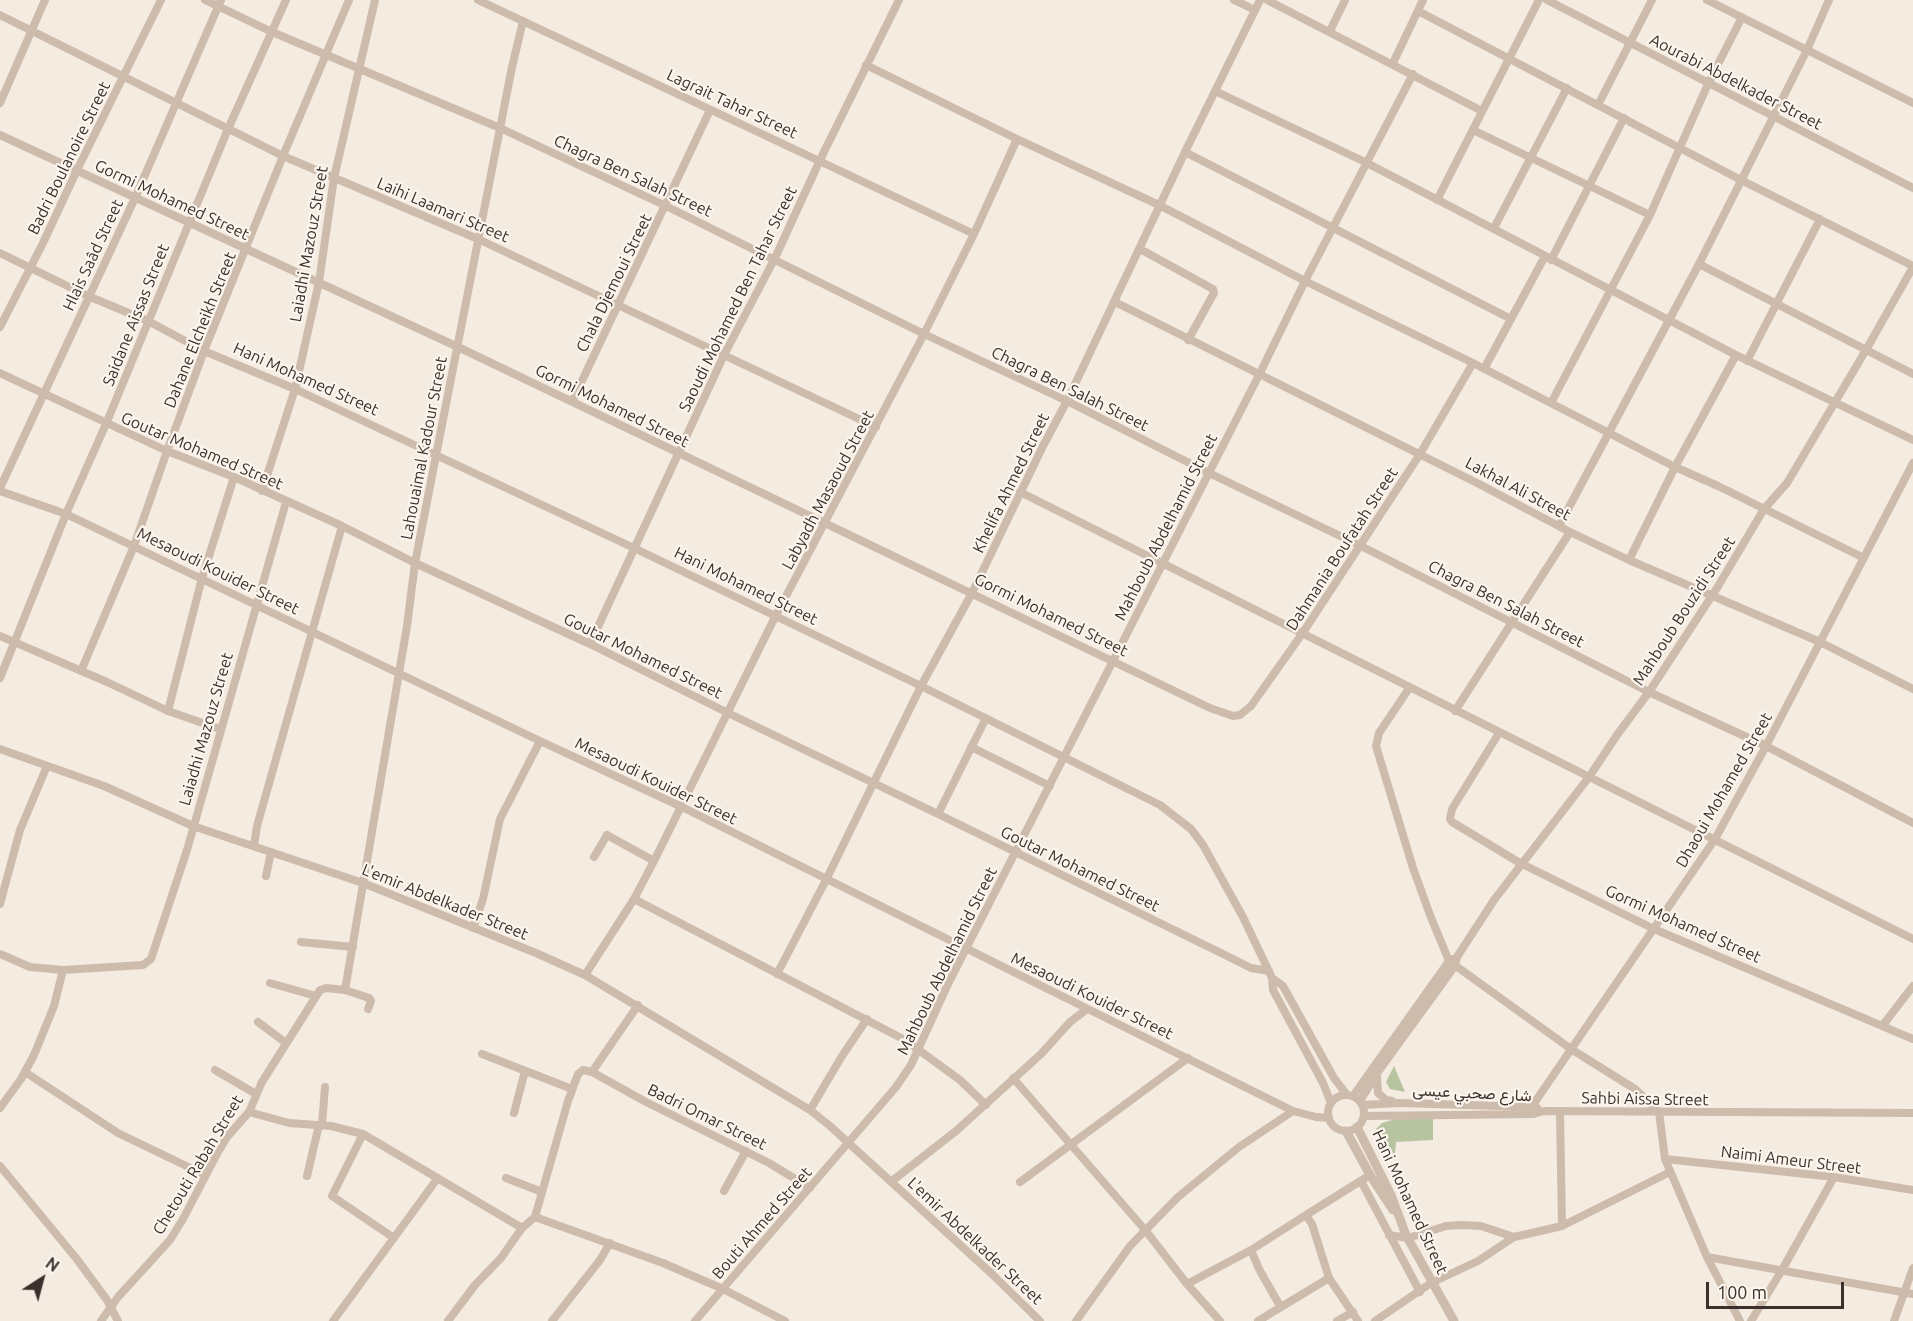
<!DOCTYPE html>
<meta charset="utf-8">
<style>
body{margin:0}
#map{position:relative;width:1913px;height:1321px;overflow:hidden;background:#f4ebe1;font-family:Ubuntu,sans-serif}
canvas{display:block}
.north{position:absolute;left:12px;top:1249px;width:60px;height:60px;-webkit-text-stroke:4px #fbf5ee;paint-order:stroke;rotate:36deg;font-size:16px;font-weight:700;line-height:24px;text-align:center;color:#3b302b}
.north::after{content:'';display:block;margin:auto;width:21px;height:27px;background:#3b302b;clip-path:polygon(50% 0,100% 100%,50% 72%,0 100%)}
.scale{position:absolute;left:1706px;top:1282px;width:138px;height:27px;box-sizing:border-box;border:3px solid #3b302b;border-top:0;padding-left:8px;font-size:18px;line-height:21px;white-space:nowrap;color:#3b302b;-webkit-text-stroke:4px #fbf5ee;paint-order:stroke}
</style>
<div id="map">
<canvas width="1913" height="1321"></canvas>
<div class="north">N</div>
<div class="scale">100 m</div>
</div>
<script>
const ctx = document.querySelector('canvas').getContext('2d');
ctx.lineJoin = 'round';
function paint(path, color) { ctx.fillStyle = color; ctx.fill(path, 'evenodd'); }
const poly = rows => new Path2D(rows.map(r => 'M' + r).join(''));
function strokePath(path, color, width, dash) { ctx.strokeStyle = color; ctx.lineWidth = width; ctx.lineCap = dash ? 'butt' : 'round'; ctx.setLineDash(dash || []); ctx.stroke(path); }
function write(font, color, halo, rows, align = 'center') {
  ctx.font = font + ' Ubuntu,Vazirmatn,sans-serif'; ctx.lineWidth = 4.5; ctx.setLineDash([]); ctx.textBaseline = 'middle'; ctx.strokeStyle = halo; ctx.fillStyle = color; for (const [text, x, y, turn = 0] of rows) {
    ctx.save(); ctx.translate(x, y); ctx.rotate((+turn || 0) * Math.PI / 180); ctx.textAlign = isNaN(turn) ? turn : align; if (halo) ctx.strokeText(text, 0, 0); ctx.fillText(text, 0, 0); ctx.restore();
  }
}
paint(poly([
 [1394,1066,1405,1092,1390,1089,1386,1082],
 [1433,1118,1433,1140,1396,1142,1395,1153,1391,1155,1384,1151,1376,1129,1382,1123,1395,1119]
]), '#b8c4a0');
strokePath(poly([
 [205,0,272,32,500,128,666,206,924,334,1067,401,1209,473,1361,546,1649,692,1766,746,1913,823],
 [478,0,974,234],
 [1234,0,1255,10],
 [1267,0,1482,111],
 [1547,0,1913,188],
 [1707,0,1913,103],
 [1418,11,1741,180,1913,266],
 [0,15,283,156,478,239,876,427],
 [1330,31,1345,0],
 [1393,63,1423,0],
 [866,65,1017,139,1159,205,1305,281,1473,363,1675,467,1718,486,1864,558],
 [1215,91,1363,161,1736,355,1913,440],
 [0,103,45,0],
 [1598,105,1652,0],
 [1473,130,1650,215],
 [0,135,458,347,1210,708,1233,716,1240,715,1251,706,1302,634,1420,454,1473,363],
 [1185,152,1511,319],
 [1437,200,1539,0],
 [1494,228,1567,88],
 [1140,249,1213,289,1214,293,1188,340],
 [0,253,88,296,148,321,204,351,295,389,634,548,921,686,1160,805,1191,829,1203,845,1243,917,1272,978,1283,986,1334,1078,1347,1095],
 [1551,260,1624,118],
 [1699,264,1913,374],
 [1115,302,1479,484,1570,532,1629,560,1820,642,1913,689],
 [0,327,43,243,77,170,161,0],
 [1747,361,1820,219],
 [1484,369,1545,256],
 [0,373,167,451,234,477,342,526,415,563,590,644,728,713,938,814,1221,953,1251,968,1269,971],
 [572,402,710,110],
 [1551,403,1650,215,1708,84,1742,17],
 [0,488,135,198,221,0],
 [0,491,66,514,540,741,682,807,1293,1111,1316,1117,1329,1118],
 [262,491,295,389,319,282,334,178,375,0],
 [1020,492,1913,939],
 [1559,526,1699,264,1807,50,1829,0],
 [1629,560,1675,467,1736,355],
 [0,636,107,682,168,711,220,729],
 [590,644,724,355,775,258,820,160,899,0],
 [81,671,134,546,167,451,204,351,283,156,349,0],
 [0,678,66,514,106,424,228,129,286,0],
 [1410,687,1379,733,1376,746,1413,868,1430,915,1449,961,1571,1049,1635,1089,1659,1112,1665,1159,1707,1257,1740,1321],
 [168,711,202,578,234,477],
 [1455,711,1570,532],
 [1499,733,1452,809,1450,819,1452,822,1520,863,1654,929,1913,1039],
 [971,747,1050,786],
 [0,749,104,786,193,826,363,883,536,953,585,975,810,1110,830,1126,992,1274,1040,1321],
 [938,814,986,718],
 [254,846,257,826,342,526],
 [594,857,607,835,654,861],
 [266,876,271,852],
 [634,899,905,1040,960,1080,986,1105],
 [0,904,20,830,47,766],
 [473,928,483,899,500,819,540,741],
 [301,942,353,947],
 [0,954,30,967,63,970,143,965,151,959,187,850,286,502],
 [777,974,826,880,921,686,972,593,1043,446,1067,401,1185,152,1260,0],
 [585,975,634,899,654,861,775,617,924,334,974,234,1017,139],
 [1272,978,1273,990,1323,1083,1331,1103],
 [270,983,316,996],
 [345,990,369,998,371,1001,368,1009],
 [258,1022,286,1043],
 [1883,1025,1913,986],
 [482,1054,572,1089],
 [215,1070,256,1094],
 [25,1072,118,1133,205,1175],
 [592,1072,646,1102,769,1163,810,1188],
 [1377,1077,1378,1093,1386,1100,1392,1101],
 [1013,1078,1146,1231,1187,1284,1220,1321],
 '1328 1113a18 18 0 1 1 36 0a18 18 0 1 1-36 0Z',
 [1353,1096,1449,961,1453,959],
 [1360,1101,1378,1072,1455,966,1457,957,1494,900,1589,777,1617,735,1649,692,1717,588,1764,509,1787,483,1866,350,1913,267],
 [1362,1105,1399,1103,1533,1107,1537,1108],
 [0,1108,21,1079,34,1055,54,1006,63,970],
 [810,1110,842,1056,867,1019],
 [1560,1111,1562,1226],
 [249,1112,289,1123,331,1126,363,1134,522,1228],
 [514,1113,525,1071],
 [1533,1114,1535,1102,1715,839,1766,746,1913,463],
 [1364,1116,1533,1114,1544,1111,1913,1113],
 [322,1125,325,1087],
 [363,1134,332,1196,394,1238],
 [1665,1159,1834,1177,1913,1190],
 [0,1166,76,1258,107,1300,118,1321],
 [307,1176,319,1125],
 [506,1178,542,1192],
 [892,1181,956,1131,1041,1054,1070,1022,1087,1009],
 [1361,1181,1420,1292],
 [1020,1182,1188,1058],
 [724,1191,746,1151],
 [535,1217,663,1263,723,1289,785,1321],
 [535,1217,568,1101,578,1074,583,1070,592,1072,638,1005],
 [1389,1235,1408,1238,1446,1226,1462,1225,1481,1226,1514,1237],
 [1251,1250,1259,1269,1280,1306],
 [1707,1257,1913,1294],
 [1187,1284,1251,1250,1306,1215],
 [101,1321,118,1297,170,1240,183,1219,218,1152,227,1137,249,1112,262,1082,320,990,326,988,345,990,407,626,415,563,512,67,523,21],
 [333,1321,437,1179],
 [448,1321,475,1285,501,1258,522,1228,535,1217],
 [552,1321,600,1260,610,1243],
 [695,1321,896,1087,911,1065,947,986,1259,375,1305,281,1413,74],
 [1076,1321,1130,1246,1178,1197,1239,1147,1293,1111],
 [1258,1321,1329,1278],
 [1337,1321,1353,1312],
 [1358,1321,1329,1278,1312,1224,1306,1215,1370,1175],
 [1375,1321,1431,1283,1478,1261,1514,1237,1562,1226,1670,1172],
 [1751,1321,1782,1270,1834,1177],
 [1894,1321,1913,1268]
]), '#cdbbac', 8);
strokePath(poly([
 [1357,1127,1391,1195,1406,1235,1454,1321],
 [1346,1131,1370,1175,1393,1210]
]), '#cdbbac', 9);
write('16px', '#3b302b', '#fbf5ee', [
 ["Aourabi Abdelkader Street",1736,82,27],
 ["Lagrait Tahar Street",732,104,25],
 ["Badri Boulanoire Street",69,158,-64],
 ["Chagra Ben Salah Street",633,176,25],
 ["Gormi Mohamed Street",172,200,25],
 ["Laihi Laamari Street",443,210,23],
 ["Laiadhi Mazouz Street",309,244,-80],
 ["Hlais Saâd Street",93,255,-65],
 ["Chala Djemoui Street",614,283,-64],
 ["Saoudi Mohamed Ben Tahar Street",738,299,-64],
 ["Saidane Aissas Street",136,315,-68],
 ["Dahane Elcheikh Street",200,330,-68],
 ["Hani Mohamed Street",306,379,24],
 ["Chagra Ben Salah Street",1070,389,26],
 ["Gormi Mohamed Street",612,406,26],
 ["Lahouaimal Kadour Street",424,448,-79],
 ["Goutar Mohamed Street",202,451,23],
 ["Khelifa Ahmed Street",1011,483,-64],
 ["Lakhal Ali Street",1518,489,28],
 ["Labyadh Masaoud Street",828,490,-62],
 ["Mahboub Abdelhamid Street",1166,527,-63],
 ["Dahmania Boufatah Street",1342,549,-57],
 ["Mesaoudi Kouider Street",218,571,26],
 ["Hani Mohamed Street",746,586,26],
 ["Chagra Ben Salah Street",1506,604,27],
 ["Mahboub Bouzidi Street",1684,611,-57],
 ["Gormi Mohamed Street",1051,615,26],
 ["Goutar Mohamed Street",643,656,26],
 ["Laiadhi Mazouz Street",206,729,-74],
 ["Mesaoudi Kouider Street",656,781,26],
 ["Dhaoui Mohamed Street",1724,790,-60],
 ["Goutar Mohamed Street",1080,869,26],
 ["L'emir Abdelkader Street",445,902,22],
 ["Gormi Mohamed Street",1683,924,24],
 ["Mahboub Abdelhamid Street",947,961,-64],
 ["Mesaoudi Kouider Street",1092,996,26],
 ["شارع صحبي عيسى",1472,1093,3],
 ["Sahbi Aissa Street",1645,1099,1],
 ["Badri Omar Street",707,1117,26],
 ["Naimi Ameur Street",1791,1160,7],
 ["Chetouti Rabah Street",198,1165,-59],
 ["Hani Mohamed Street",1410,1202,65],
 ["Bouti Ahmed Street",762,1223,-49],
 ["L'emir Abdelkader Street",975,1241,43]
]);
</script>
